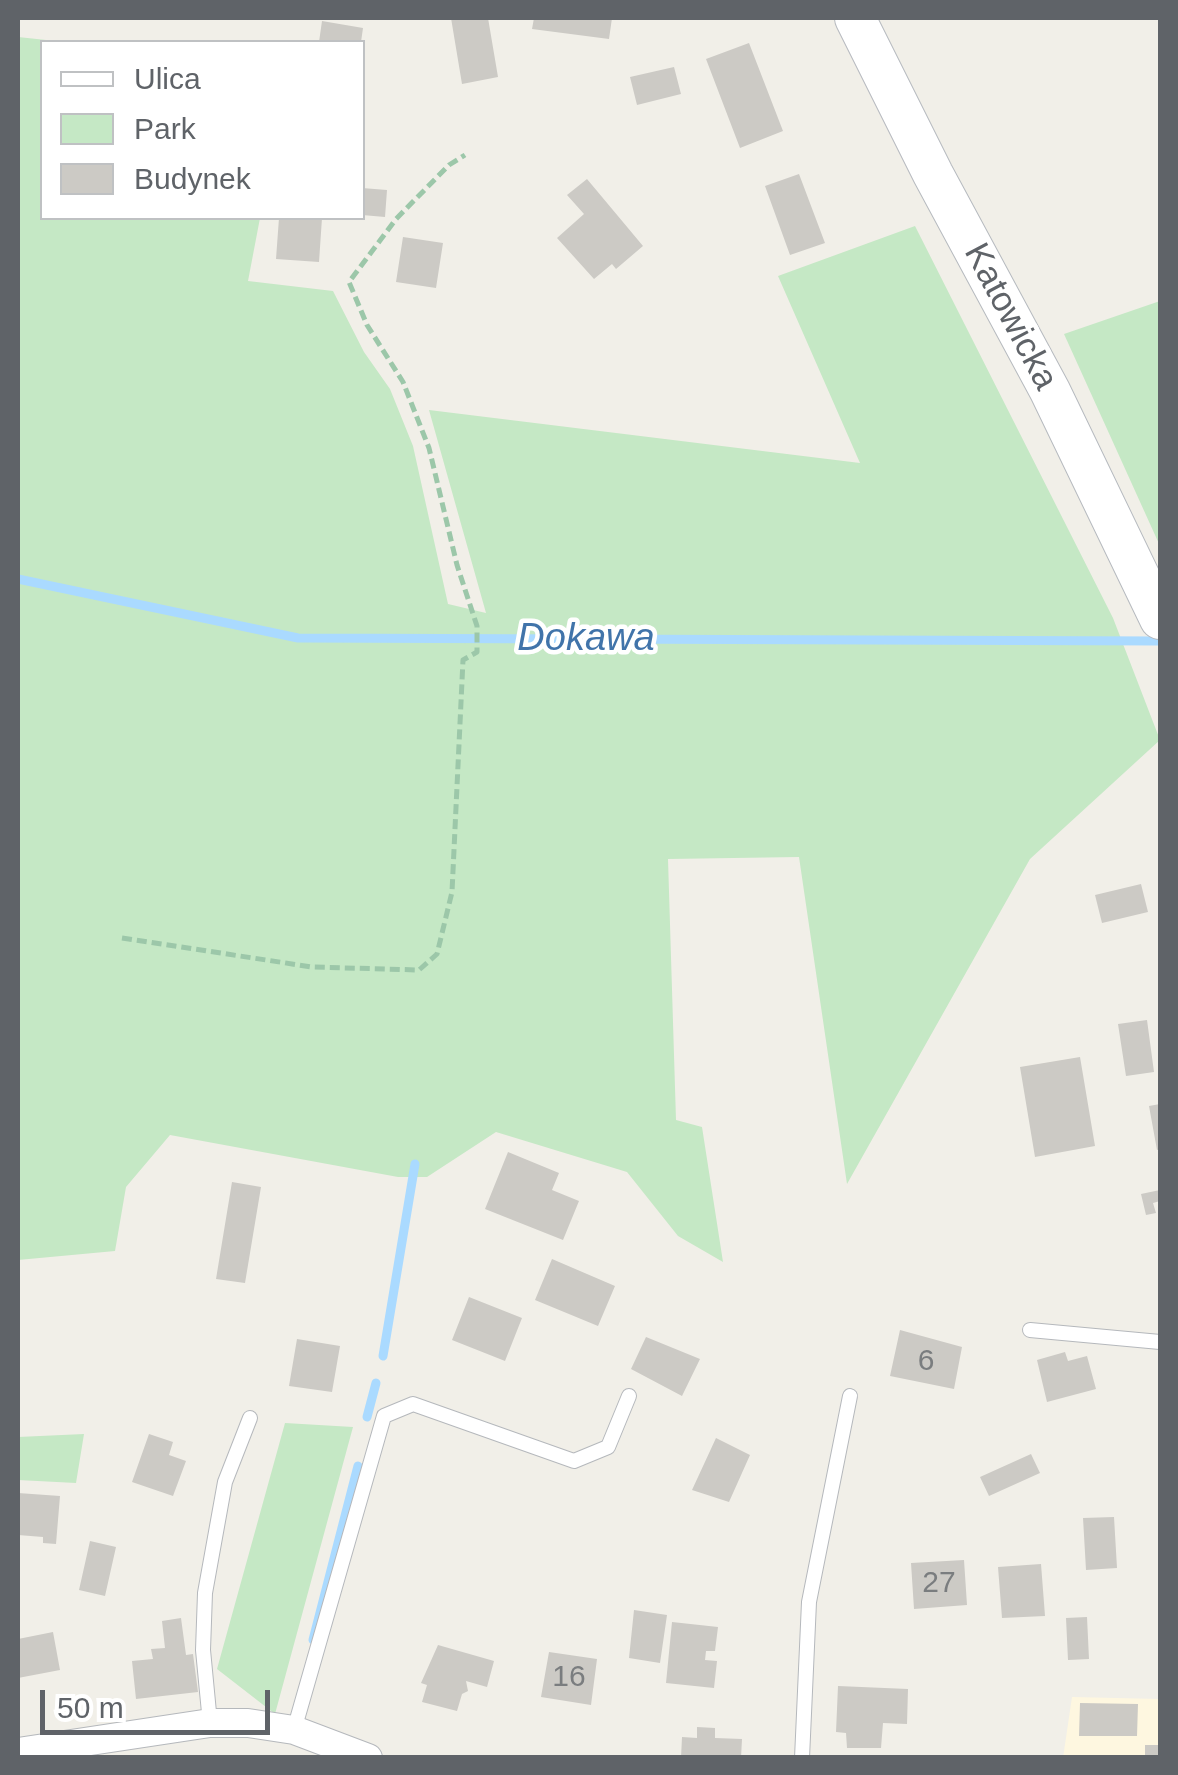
<!DOCTYPE html>
<style>
body{margin:0}
#map{position:relative;width:1178px;height:1775px;overflow:hidden;background:#f1efe8;font-family:Arial,sans-serif}
canvas{display:block}
.frame{position:absolute;inset:0;border:20px solid #5f6368;pointer-events:none}
.legend{position:absolute;left:40px;top:40px;width:325px;height:180px;box-sizing:border-box;background:#fff;border:2px solid #bfc1c3;margin:0;padding:12px 18px;list-style:none;font-size:30px;color:#5f6368}
.legend li{display:flex;align-items:center;gap:20px;height:50px}
.legend b{width:50px;border:2px solid #bfc1c3}
.scale{position:absolute;left:40px;top:1690px;width:230px;height:45px;box-sizing:border-box;border:5px solid #5f6368;border-top:0;padding-left:12px;font-size:30px;line-height:35px;white-space:nowrap;color:#5f6368;-webkit-text-stroke:8px #fff;paint-order:stroke}
</style>
<div id="map">
<canvas width="1178" height="1775"></canvas>
<div class="frame"></div>
<ul class="legend">
<li><b style="height:12px;background:#fff"></b>Ulica</li>
<li><b style="height:28px;background:#c5e8c5"></b>Park</li>
<li><b style="height:28px;background:#cccac5"></b>Budynek</li>
</ul>
<div class="scale">50 m</div>
</div>
<script>
const ctx = document.querySelector('canvas').getContext('2d');
ctx.lineJoin = 'round';
function paint(path, color) { ctx.fillStyle = color; ctx.fill(path, 'evenodd'); }
const poly = rows => new Path2D(rows.map(r => 'M' + r).join(''));
function strokePath(path, color, width, dash) { ctx.strokeStyle = color; ctx.lineWidth = width; ctx.lineCap = dash ? 'butt' : 'round'; ctx.setLineDash(dash || []); ctx.stroke(path); }
function write(font, color, halo, rows, align = 'center') {
  ctx.font = font + ' Arial,sans-serif'; ctx.lineWidth = 9; ctx.setLineDash([]); ctx.textBaseline = 'middle'; ctx.strokeStyle = halo; ctx.fillStyle = color; for (const [text, x, y, turn = 0] of rows) {
    ctx.save(); ctx.translate(x, y); ctx.rotate((+turn || 0) * Math.PI / 180); ctx.textAlign = isNaN(turn) ? turn : align; if (halo) ctx.strokeText(text, 0, 0); ctx.fillText(text, 0, 0); ctx.restore();
  }
}
paint(poly([
 [1072,1697,1160,1699,1160,1757,1063,1758]
]), '#fef7e0');
paint(poly([
 [18,37,65,42,42,42,42,218,260,218,248,281,333,291,364,352,390,389,413,446,448,604,486,613,429,410,860,463,778,276,915,226,1113,618,1160,740,1030,859,847,1184,799,857,668,859,676,1120,702,1127,723,1262,678,1236,627,1172,496,1132,427,1177,398,1177,170,1135,126,1187,115,1251,18,1260],
 [1160,301,1160,546,1064,334],
 [285,1423,353,1427,275,1714,217,1669],
 [84,1434,76,1483,18,1480,18,1437]
]), '#c5e8c5');
strokePath(poly([
 [18,579,298,638,1160,641],
 [383,1356,415,1164],
 [367,1417,376,1383],
 [313,1640,358,1466]
]), '#aadaff', 9);
paint(poly([
 [451,18,488,18,498,77,462,84],
 [534,18,612,18,609,39,532,29],
 [322,21,363,28,361,42,319,42],
 [749,43,783,131,740,148,706,59],
 [674,67,681,94,637,105,630,77],
 [799,174,825,243,790,255,765,186],
 [587,179,643,246,616,269,612,264,594,279,557,238,584,214,567,195],
 [362,188,387,190,385,217,362,215],
 [279,218,322,218,319,262,276,259],
 [403,237,443,243,436,288,396,282],
 [1141,884,1148,912,1102,923,1095,895],
 [1147,1020,1154,1072,1126,1076,1118,1024],
 [1080,1057,1095,1146,1035,1157,1020,1067],
 [1160,1104,1160,1149,1157,1150,1149,1106],
 [508,1152,559,1173,552,1190,579,1201,563,1240,485,1209],
 [232,1182,261,1187,245,1283,216,1279],
 [1160,1190,1160,1201,1153,1203,1156,1213,1146,1215,1141,1194],
 [552,1259,615,1286,598,1326,535,1300],
 [469,1297,522,1318,505,1361,452,1340],
 [900,1330,962,1347,954,1389,890,1376],
 [646,1337,700,1359,682,1396,631,1369],
 [297,1339,340,1346,332,1392,289,1386],
 [1065,1352,1068,1361,1087,1356,1096,1389,1047,1402,1037,1360],
 [149,1434,173,1442,169,1455,186,1461,173,1496,132,1482],
 [716,1438,750,1455,729,1502,692,1490],
 [1031,1454,1040,1473,989,1496,980,1477],
 [18,1493,60,1496,56,1544,43,1543,43,1537,18,1535],
 [1114,1517,1117,1568,1086,1570,1083,1518],
 [90,1541,116,1547,105,1596,79,1590],
 [964,1560,967,1605,914,1609,911,1563],
 [1041,1564,1045,1616,1002,1618,998,1567],
 [634,1610,667,1615,660,1663,629,1658],
 [1087,1617,1089,1659,1068,1660,1066,1618],
 [181,1618,186,1655,193,1654,198,1692,136,1699,132,1661,153,1659,151,1649,165,1648,162,1621],
 [672,1622,718,1627,715,1651,706,1651,705,1660,717,1661,714,1688,666,1683],
 [53,1632,60,1670,18,1678,18,1639],
 [438,1645,494,1661,487,1687,466,1681,468,1691,462,1694,457,1711,422,1702,427,1685,421,1683],
 [549,1652,597,1659,591,1705,541,1697],
 [838,1686,908,1689,907,1724,883,1723,881,1748,847,1748,846,1733,836,1732],
 [1080,1703,1138,1704,1137,1736,1079,1736],
 [697,1727,715,1728,715,1738,742,1739,741,1758,681,1758,682,1737,697,1738],
 [1145,1745,1160,1745,1160,1758,1145,1758]
]), '#cccac5');
const lane = poly([
 [1030,1330,1160,1342],
 [210,1723,203,1650,205,1593,225,1482,250,1418],
 [294,1730,384,1416,413,1404,574,1461,608,1447,629,1396],
 [802,1758,809,1602,850,1396]
]);
const street = poly([
 [18,1752,210,1723,248,1723,294,1730,368,1758]
]);
const secondary = poly([
 [855,18,933,174,1050,391,1160,619]
]);
strokePath(lane, '#b5b8bc', 16);
strokePath(street, '#b5b8bc', 30);
strokePath(secondary, '#b6babf', 42);
strokePath(poly([
 [122,938,312,967,419,970,437,954,452,892,463,660,477,652,477,626,457,565,429,448,403,382,367,325,349,282,396,219,449,165,465,155]
]), '#9cc7a9', 5, [10, 5]);
strokePath(lane, '#fff', 14);
strokePath(street, '#fff', 28);
strokePath(secondary, '#fff', 40);
write('30px', '#7a7d7f', null, [
 ["6",926,1362],
 ["27",939,1584],
 ["16",569,1678]
]);
write('35px', '#5f6368', '#fff', [
 ["Katowicka",1010,317,62]
]);
write('italic 38px', '#4174aa', '#fff', [
 ["Dokawa",586,639]
]);
</script>
